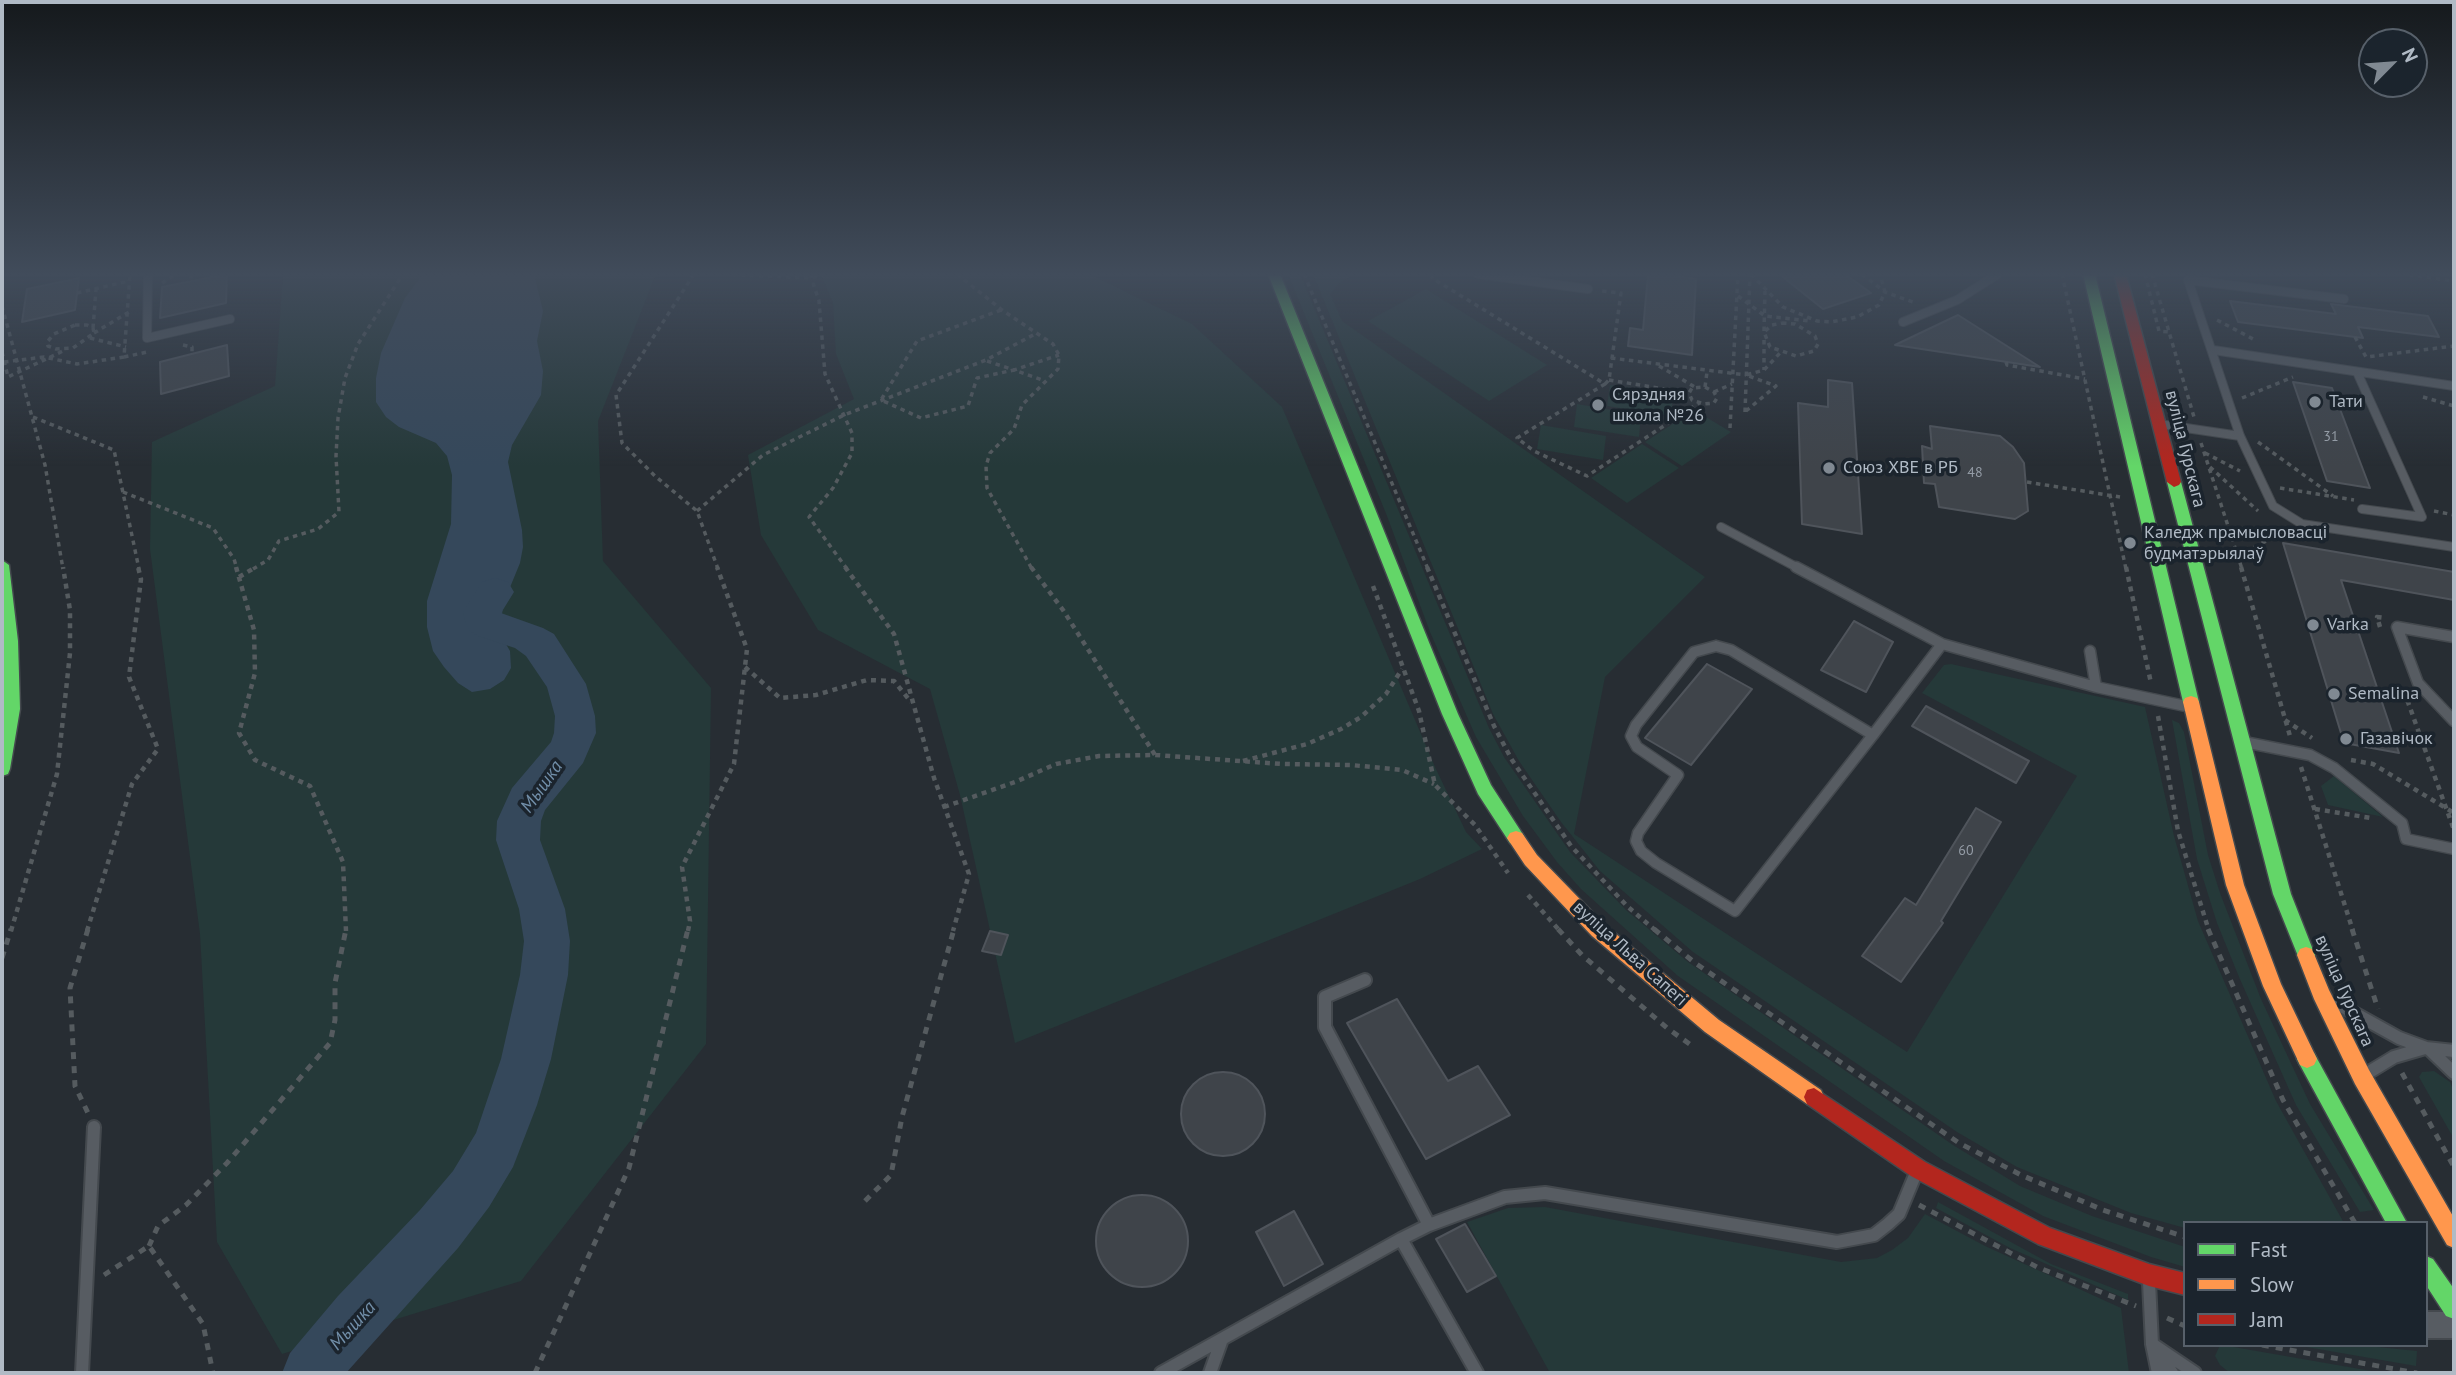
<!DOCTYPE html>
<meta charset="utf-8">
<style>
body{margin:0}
#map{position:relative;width:2456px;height:1375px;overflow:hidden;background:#272d33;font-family:"PT Sans",sans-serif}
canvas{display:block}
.frame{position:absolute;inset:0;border:4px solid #b0bac5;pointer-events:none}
.legend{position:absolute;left:2183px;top:1221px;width:245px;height:126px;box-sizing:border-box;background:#1b242d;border:2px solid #57606a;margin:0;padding:9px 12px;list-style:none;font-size:21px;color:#b0bac5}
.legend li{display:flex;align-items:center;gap:14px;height:35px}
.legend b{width:35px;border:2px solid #57606a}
.north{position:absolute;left:2358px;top:28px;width:70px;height:70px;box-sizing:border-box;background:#1b242d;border:2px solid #57606a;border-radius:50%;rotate:65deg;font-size:19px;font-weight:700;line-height:28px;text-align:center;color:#b0bac5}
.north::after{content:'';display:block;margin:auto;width:24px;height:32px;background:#808992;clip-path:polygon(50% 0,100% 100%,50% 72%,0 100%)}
</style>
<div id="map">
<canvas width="2456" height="1375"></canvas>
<div class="frame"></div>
<ul class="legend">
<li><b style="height:9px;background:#63d668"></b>Fast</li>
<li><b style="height:9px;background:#ff974d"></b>Slow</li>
<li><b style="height:9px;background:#b3261e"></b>Jam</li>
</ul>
<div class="north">N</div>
</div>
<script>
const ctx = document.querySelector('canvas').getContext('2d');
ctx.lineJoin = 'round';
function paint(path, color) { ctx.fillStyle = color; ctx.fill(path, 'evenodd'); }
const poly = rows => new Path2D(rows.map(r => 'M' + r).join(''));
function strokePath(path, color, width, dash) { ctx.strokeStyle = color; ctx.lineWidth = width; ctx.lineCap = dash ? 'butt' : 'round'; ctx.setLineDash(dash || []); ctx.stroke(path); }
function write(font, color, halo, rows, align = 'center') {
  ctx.font = font + ' "PT Sans",sans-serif'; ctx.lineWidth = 7; ctx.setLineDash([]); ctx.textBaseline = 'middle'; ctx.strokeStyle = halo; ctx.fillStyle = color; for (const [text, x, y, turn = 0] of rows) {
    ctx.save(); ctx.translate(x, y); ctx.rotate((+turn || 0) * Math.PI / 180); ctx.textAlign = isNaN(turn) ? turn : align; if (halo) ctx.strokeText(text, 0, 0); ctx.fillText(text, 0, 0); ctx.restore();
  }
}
paint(poly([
 [283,274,656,274,598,421,603,561,711,688,706,1044,521,1281,282,1354,217,1242,200,934,150,549,152,442,275,386],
 [821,274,1089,274,1192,324,1282,407,1435,767,1466,832,1482,849,1420,879,1015,1043,960,795,930,689,818,630,761,535,748,455,854,399,836,354,833,303],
 [1288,274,1300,274,1489,728,1504,757,1570,852,1626,910,1688,962,1953,1145,2020,1186,2092,1216,2185,1247,2185,1267,2151,1257,2043,1216,1944,1161,1678,976,1581,889,1557,862,1523,816,1476,737,1430,632,1387,516],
 [1313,274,1355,274,1341,282,1330,294,1342,321,1705,577,1605,677,1574,834,1907,1052,2077,776,1922,693,1944,665,1951,664,2145,707,2174,836,2198,921,2276,1101,2344,1223,2185,1223,2185,1228,2131,1213,2017,1167,1957,1132,1693,952,1600,871,1561,822,1519,761,1493,714],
 [1426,289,1547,365,1489,401,1368,321],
 [1610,385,1673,394,1671,416,1607,406],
 [1577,404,1641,415,1639,437,1574,427],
 [1694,410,1731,432,1682,466,1645,442],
 [1541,425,1606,436,1603,460,1537,449],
 [1642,444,1679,468,1627,503,1591,478],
 [2172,720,2179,723,2184,732,2208,855,2220,893,2261,999,2310,1104,2374,1210,2360,1212,2296,1105,2239,977,2217,923,2197,859],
 [2334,776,2383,817,2328,805,2321,786],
 [2434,1071,2450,1082,2454,1092,2454,1139,2419,1077,2422,1072],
 [1938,1202,2051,1264,2128,1294,2128,1300,2010,1248,1936,1208],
 [1545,1207,1841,1262,1877,1258,1892,1250,1908,1238,1925,1214,1985,1246,2121,1308,2129,1373,1550,1373,1467,1222,1508,1208],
 [2220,1345,2222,1345,2383,1373,2230,1373,2220,1365,2215,1356],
 [2295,1345,2358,1345,2417,1351,2416,1366]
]), '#253939');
paint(poly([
 [423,274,534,274,543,311,537,341,543,371,541,395,512,445,508,462,522,530,523,547,520,563,504,602,501,620,503,639,510,651,511,668,504,680,490,689,472,692,458,683,444,667,433,651,427,627,427,601,451,524,452,475,447,456,436,443,399,427,386,417,376,402,376,378,381,353,405,298]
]), '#35485b');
paint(poly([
 [495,578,508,582,514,592,501,613,543,628,554,634,586,684,595,716,596,733,583,763,545,810,541,821,540,840,565,909,570,941,568,975,551,1059,537,1105,513,1167,489,1207,458,1248,346,1373,282,1373,290,1353,338,1296,420,1210,453,1171,476,1133,501,1059,520,975,524,941,519,909,496,840,497,821,512,788,551,742,554,733,555,716,547,687,526,656,515,648,478,636,470,631,465,621,463,612,482,582,495,578]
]), '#35485b');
const building = poly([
 [227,274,226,303,160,318,162,287,227,274],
 [1648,274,1677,274,1677,276,1696,279,1692,355,1628,346,1630,328,1643,330,1648,274],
 [1779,274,1845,274,1871,293,1823,309,1779,274],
 [79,278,75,310,22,322,27,289,79,278],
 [2230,301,2336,314,2331,304,2428,316,2439,337,2358,327,2363,338,2238,322,2230,301],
 [1958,315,2040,367,1895,345,1958,315],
 [227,345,229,376,161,394,160,362,227,345],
 [1828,380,1852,383,1862,534,1802,524,1798,403,1828,407,1828,380],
 [2293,382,2332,388,2370,488,2327,481,2293,382],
 [1930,426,2000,436,2013,447,2024,463,2028,511,2015,519,1939,507,1935,484,1924,483,1922,446,1932,449,1930,426],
 [2283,543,2454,572,2454,600,2341,580,2399,753,2344,743,2283,543],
 [1854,621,1893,642,1866,692,1821,670,1854,621],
 [1707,664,1752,689,1691,765,1645,738,1707,664],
 [1926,706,2029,761,2016,783,1912,726,1926,706],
 [1976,808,2001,822,1941,921,1943,923,1901,982,1862,956,1905,898,1916,905,1976,808],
 [990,931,1008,935,1001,955,982,951,990,931],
 [1397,999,1448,1081,1478,1066,1510,1115,1426,1159,1347,1023,1397,999],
 '1181 1114a42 42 0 1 1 84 0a42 42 0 1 1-84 0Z',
 '1096 1241a46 46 0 1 1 92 0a46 46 0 1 1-92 0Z',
 [1294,1211,1323,1264,1284,1286,1256,1232,1294,1211],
 [1465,1224,1496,1276,1467,1292,1436,1239,1465,1224]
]);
paint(building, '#3f444a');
strokePath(building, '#4f545b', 2);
const laneFar2 = poly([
 [148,274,147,338,230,319],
 [1478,274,1588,289],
 [2344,299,2188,280,2240,436,2273,506,2302,524,2454,547],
 [1903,322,1957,300,1998,274],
 [2213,350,2454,386],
 [2357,372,2422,517,2362,509],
 [2159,424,2240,436],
 [1721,527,1800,569]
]);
const laneFar1 = poly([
 [1796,567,1942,644],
 [2454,637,2397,627,2418,683,2454,721],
 [1716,646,1731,650,1873,735,1735,911,1656,863,1641,851,1636,841,1638,833,1678,775,1637,747,1631,736,1636,725,1694,652,1716,646],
 [2090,651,2096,687],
 [1873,735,1942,644,2096,687,2190,707],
 [2244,742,2310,755,2334,768,2402,823,2406,839,2454,849]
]);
const lane = poly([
 [1365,980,1325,997,1325,1027,1429,1225],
 [2336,1003,2399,1038,2426,1048,2454,1051],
 [2429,1049,2454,1073],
 [2366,1074,2394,1057,2425,1048],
 [1401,1239,1477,1373],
 [2149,1282,2152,1344,2158,1373],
 [2152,1344,2195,1373],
 [2156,1350,2172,1373],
 [82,1373,94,1127],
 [1161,1373,1401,1239,1429,1225,1505,1197,1545,1193,1837,1242,1874,1235,1888,1224,1899,1214,1916,1173],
 [1210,1373,1221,1342]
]);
const street = poly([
 [2426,1312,2454,1312,2454,1338,2426,1338,2426,1312]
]);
const fast = poly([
 [1268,274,1280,274,1458,714,1491,785,1522,833,1525,838,1522,843,1516,845,1510,843,1478,794,1442,714,1268,274],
 [2083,274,2095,274,2199,702,2197,706,2191,708,2185,706,2183,702,2083,274],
 [2174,477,2181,482,2291,894,2315,955,2312,961,2306,963,2300,961,2273,894,2167,482,2174,477],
 [2,560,9,565,18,641,20,709,10,769,8,774,2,776,4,709,2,560],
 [2307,1050,2314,1053,2407,1223,2386,1223,2300,1065,2297,1059,2300,1053,2307,1050],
 [2426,1256,2433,1259,2454,1289,2454,1319,2446,1316,2426,1285,2426,1256]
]);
const slow = poly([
 [2191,696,2197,698,2199,702,2244,885,2281,984,2317,1059,2314,1065,2307,1068,2300,1065,2263,986,2226,885,2183,702,2185,698,2191,696],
 [1516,831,1522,833,1537,855,1604,924,1719,1020,1821,1090,1824,1097,1821,1104,1814,1106,1807,1104,1705,1032,1592,936,1525,865,1507,838,1510,833,1516,831],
 [2306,947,2312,949,2329,990,2369,1070,2454,1218,2454,1248,2447,1245,2355,1084,2314,999,2297,955,2300,949,2306,947]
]);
const jam = poly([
 [2114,274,2126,274,2181,482,2179,485,2174,487,2167,482,2114,274],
 [1814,1088,1925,1162,2050,1228,2149,1264,2185,1273,2185,1295,2149,1286,2038,1244,1911,1176,1807,1104,1804,1097,1807,1090,1814,1088]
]);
strokePath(laneFar2, '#44494e', 10);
strokePath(laneFar1, '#44494e', 13);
strokePath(lane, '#44494e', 16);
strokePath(street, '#44494e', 4);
strokePath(fast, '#44494e', 3);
strokePath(slow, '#44494e', 3);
strokePath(jam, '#44494e', 3);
strokePath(poly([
 [191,274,191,281],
 [694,274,616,395,622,443,655,476,697,511,718,569],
 [714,274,811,278,825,274],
 [810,274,819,301,825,374,852,433,852,453,833,488,809,517,847,569],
 [957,274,1002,310,1053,344,1059,355,1058,369,1022,405,1014,429,990,453,986,466,987,488,1032,569],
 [1304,274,1428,569],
 [1433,274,1432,278,1605,384,1609,380,1621,293,1601,291],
 [1751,274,1783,307,1817,321,1831,322,1857,317,1879,305,1885,292,1880,274],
 [1862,274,1885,292,1916,303],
 [2062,274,2126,569],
 [2145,274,2159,331,2169,332],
 [2152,274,2194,417],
 [2400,274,2454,281],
 [162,283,176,274],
 [77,293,129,281],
 [1738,296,1765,316,1810,321],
 [2,306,45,465,63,569],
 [1001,310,917,341,881,400,921,418,968,406,977,378,1014,370,1045,381],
 [2217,320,2255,340],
 [1782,323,1795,324,1815,336,1818,344,1814,351,1796,356,1770,347,1764,332,1772,325,1782,323],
 [75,325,87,325,93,328,94,333,73,348,56,349,48,346,47,342,54,334,75,325],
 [93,328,96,289],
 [1764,331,1765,291],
 [94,333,129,312],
 [2355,337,2366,357,2454,346],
 [90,338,126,347],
 [1764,340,1764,370],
 [183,345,192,347,192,353],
 [2,352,8,377,63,351],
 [124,357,147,352],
 [1611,358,1746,375],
 [987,361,1014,370,1059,355],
 [4,362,44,357,77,364,124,357,130,274],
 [2006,362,2007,365,2085,379],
 [1659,366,1695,387],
 [1609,380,1689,393],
 [1605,384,1517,438,1534,451,1587,476,1699,403],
 [1705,387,1714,392,1717,398,1714,403,1704,404,1692,400,1689,393,1692,388,1705,387],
 [1705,387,1707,372],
 [1714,392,1732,384],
 [2423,397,2454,406],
 [2242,398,2293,377],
 [1746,411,1776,386,1746,375,1764,370,1780,353],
 [1745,412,1750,274],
 [33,417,114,450,139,569],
 [1730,428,1738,274],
 [2258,442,2333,496],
 [2201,443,2242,569],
 [2205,453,2240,471],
 [2210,467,2258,511],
 [2027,482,2120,497],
 [2280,488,2354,500],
 [123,492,213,528,234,559,237,569],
 [697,511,763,455,844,415,986,360,1037,333],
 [2434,511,2454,515],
 [2238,556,2281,533,2291,535],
 [253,569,268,560,279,541,318,529,339,512,336,456,338,418,345,378,358,344,403,274]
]), '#555b5f', 3.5, [4.5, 4.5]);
strokePath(poly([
 [236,567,254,630,255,673,239,733,255,760,310,786,343,862,346,931],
 [845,567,894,634,934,778,969,874,953,931],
 [1031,567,1063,610,1155,755],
 [1427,567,1494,726,1512,760,1571,846,1627,906,1656,931],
 [2126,567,2151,683],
 [2241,567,2290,736],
 [239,577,256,567],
 [1373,586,1419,711,1435,785,1475,825,1508,873],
 [2380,627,2377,617,2385,618],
 [745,667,780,698,816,695,867,680,894,681,911,702],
 [2404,691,2454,830],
 [2158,716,2178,831,2209,931],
 [2285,720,2312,738],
 [2351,760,2373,764,2454,813],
 [1243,761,1307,744,1341,729,1361,717,1386,694,1402,669],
 [2301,767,2353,931],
 [944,807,1015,782,1056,764,1099,756,1155,755,1282,764,1351,765,1402,770,1434,784],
 [2315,809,2371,818],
 [1528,895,1560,931],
 [11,931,57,774,70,653,70,610,63,567],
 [87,931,132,784,158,749,129,677,141,579,138,567],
 [688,931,690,921,682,867,734,764,747,649,717,567]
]), '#555b5f', 4.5, [5, 5]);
strokePath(poly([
 [88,929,70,988,75,1086,88,1113],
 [1558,929,1582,955,1667,1028,1691,1045],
 [1654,929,1695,963,1959,1143,2021,1175,2103,1210,2185,1237],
 [2208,929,2283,1100,2355,1223],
 [2352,929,2378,1009],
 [2,958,11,929],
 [2402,1073,2454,1167],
 [865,1201,891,1175,902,1117,954,929],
 [1919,1205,2037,1267,2136,1306],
 [149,1246,158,1226,186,1205,227,1163,330,1043,335,1020,335,983,346,929],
 [104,1275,149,1246,203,1324,213,1373],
 [2167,1318,2185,1326],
 [2262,1345,2417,1373],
 [535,1373,629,1168,688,929]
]), '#555b5f', 5, [7, 7]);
strokePath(laneFar2, '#575c62', 8);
strokePath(laneFar1, '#575c62', 10);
strokePath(lane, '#575c62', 12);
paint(street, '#575c62');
paint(fast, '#63d668');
paint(slow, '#ff974d');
paint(jam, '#b3261e');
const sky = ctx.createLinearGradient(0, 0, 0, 466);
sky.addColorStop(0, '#15191c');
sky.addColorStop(0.59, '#414c5b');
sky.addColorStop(1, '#414c5b00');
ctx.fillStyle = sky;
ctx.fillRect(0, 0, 2456, 466);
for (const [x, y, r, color] of [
 [2315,402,7,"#808992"],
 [1598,405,7,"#808992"],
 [1829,468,7,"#808992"],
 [2130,543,7,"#808992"],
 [2313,625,7,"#808992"],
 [2334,694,7,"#808992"],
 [2346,739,7,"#808992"]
]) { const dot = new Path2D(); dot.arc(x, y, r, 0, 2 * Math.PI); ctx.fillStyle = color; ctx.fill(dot); strokePath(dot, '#1b242d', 2.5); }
write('14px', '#949ca6', null, [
 ["31",2331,437],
 ["48",1975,473],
 ["60",1966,851]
]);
write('18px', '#b0bac5', '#1b242d', [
 ["Сярэдняя",1612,395],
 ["школа №26",1612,416],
 ["Тати",2329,402],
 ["Союз ХВЕ в РБ",1843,468],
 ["Каледж прамысловасці",2144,533],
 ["будматэрыялаў",2144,554],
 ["Varka",2327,625],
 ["Semalina",2348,694],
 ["Газавічок",2360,739]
], 'left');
write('18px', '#b0bac5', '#1b242d', [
 ["вуліца Гурскага",2185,449,76],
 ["вуліца Льва Сапегі",1630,954,42],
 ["вуліца Гурскага",2344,991,66]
]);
write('italic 19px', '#718ea8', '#1b242d', [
 ["Мышка",542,787,-55],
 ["Мышка",353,1326,-48]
]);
</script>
